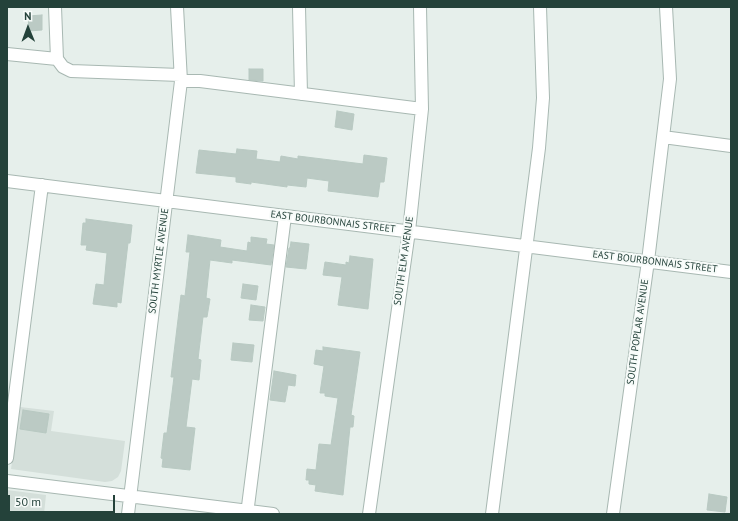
<!DOCTYPE html>
<style>
body{margin:0}
#map{position:relative;width:738px;height:521px;overflow:hidden;background:#e6efeb;font-family:"PT Sans",sans-serif}
canvas{display:block}
.frame{position:absolute;inset:0;border:8px solid #24423a;pointer-events:none}
.north{position:absolute;left:8px;top:8px;width:40px;height:40px;-webkit-text-stroke:3px #f7fbf9;paint-order:stroke;rotate:359deg;font-size:11px;font-weight:700;line-height:16px;text-align:center;color:#24423a}
.north::after{content:'';display:block;margin:auto;width:14px;height:18px;background:#24423a;clip-path:polygon(50% 0,100% 100%,50% 72%,0 100%)}
.scale{position:absolute;left:8px;top:495px;width:107px;height:18px;box-sizing:border-box;border:2px solid #24423a;border-top:0;padding-left:5px;font-size:12px;line-height:14px;white-space:nowrap;color:#24423a;-webkit-text-stroke:3px #f7fbf9;paint-order:stroke}
</style>
<div id="map">
<canvas width="738" height="521"></canvas>
<div class="frame"></div>
<div class="north">N</div>
<div class="scale">50 m</div>
</div>
<script>
const ctx = document.querySelector('canvas').getContext('2d');
ctx.lineJoin = 'round';
function paint(path, color) { ctx.fillStyle = color; ctx.fill(path, 'evenodd'); }
const poly = rows => new Path2D(rows.map(r => 'M' + r).join(''));
function strokePath(path, color, width, dash) { ctx.strokeStyle = color; ctx.lineWidth = width; ctx.lineCap = dash ? 'butt' : 'round'; ctx.setLineDash(dash || []); ctx.stroke(path); }
function write(font, color, halo, rows, align = 'center') {
  ctx.font = font + ' "PT Sans",sans-serif'; ctx.lineWidth = 4; ctx.setLineDash([]); ctx.textBaseline = 'middle'; ctx.strokeStyle = halo; ctx.fillStyle = color; for (const [text, x, y, turn = 0] of rows) {
    ctx.save(); ctx.translate(x, y); ctx.rotate((+turn || 0) * Math.PI / 180); ctx.textAlign = isNaN(turn) ? turn : align; if (halo) ctx.strokeText(text, 0, 0); ctx.fillText(text, 0, 0); ctx.restore();
  }
}
paint(poly([
 [20,407,54,411,51,431,125,441,121,471,118,477,112,481,105,482,11,469],
 [7,490,46,495,44,514,7,514]
]), '#d4dfda');
const building = poly([
 [42,15,42,30,29,31,28,16,42,15],
 [249,69,263,69,263,81,249,80,249,69],
 [337,111,354,114,352,130,335,127,337,111],
 [237,149,257,151,256,159,280,162,281,156,298,159,298,156,363,164,364,155,387,158,384,182,380,182,378,197,328,191,329,181,307,178,306,187,287,185,287,187,251,182,251,184,236,182,236,177,196,173,199,150,236,154,237,149],
 [86,219,132,225,130,243,128,243,121,303,117,302,117,307,93,304,96,284,104,285,107,253,86,250,87,245,81,245,83,223,86,223,86,219],
 [188,235,221,240,220,247,247,251,248,242,251,243,251,237,267,239,266,244,274,245,271,265,232,260,232,263,210,260,206,298,210,299,207,317,203,317,198,359,201,360,199,380,192,379,186,427,195,428,190,470,162,467,163,459,161,458,164,433,167,433,174,377,171,377,181,295,185,296,190,252,186,252,188,235],
 [291,242,309,244,306,269,286,267,289,248,290,248,291,242],
 [350,256,373,259,368,309,338,305,342,277,323,275,325,262,346,265,346,262,349,263,350,256],
 [243,284,258,286,256,300,241,298,243,284],
 [251,305,265,307,263,321,249,320,251,305],
 [233,343,254,345,252,362,231,360,233,343],
 [323,347,360,352,351,415,354,416,353,427,350,427,343,495,315,491,316,485,309,484,309,480,306,480,307,469,316,470,319,444,331,445,338,398,325,396,325,393,320,393,324,366,314,364,316,350,323,351,323,347],
 [274,371,296,375,295,386,288,385,285,402,270,400,274,371],
 [23,410,49,414,46,433,20,429,23,410],
 [709,494,727,497,725,512,707,510,709,494]
]);
paint(building, '#bbcac4');
strokePath(building, '#b8c9c2', 1);
const minor = poly([
 [55,7,57,59],
 [299,7,301,94],
 [7,54,57,59,63,67,71,71,180,75],
 [181,81,200,81,422,109],
 [663,137,731,146],
 [7,181,731,272],
 [7,458,42,185],
 [7,481,273,514],
 [128,514,181,81,177,7],
 [247,514,285,216],
 [369,514,409,231,422,109,420,7],
 [492,514,539,148,543,98,540,7],
 [613,514,648,261,670,79,666,7]
]);
strokePath(minor, '#a8b8b2', 14);
strokePath(minor, '#fff', 12);
write('10px', '#24423a', '#f7fbf9', [
 ["EAST BOURBONNAIS STREET",333,222,7],
 ["SOUTH MYRTLE AVENUE",159,261,-83],
 ["SOUTH ELM AVENUE",404,261,-82],
 ["EAST BOURBONNAIS STREET",655,262,7],
 ["SOUTH POPLAR AVENUE",638,332,-82]
]);
</script>
